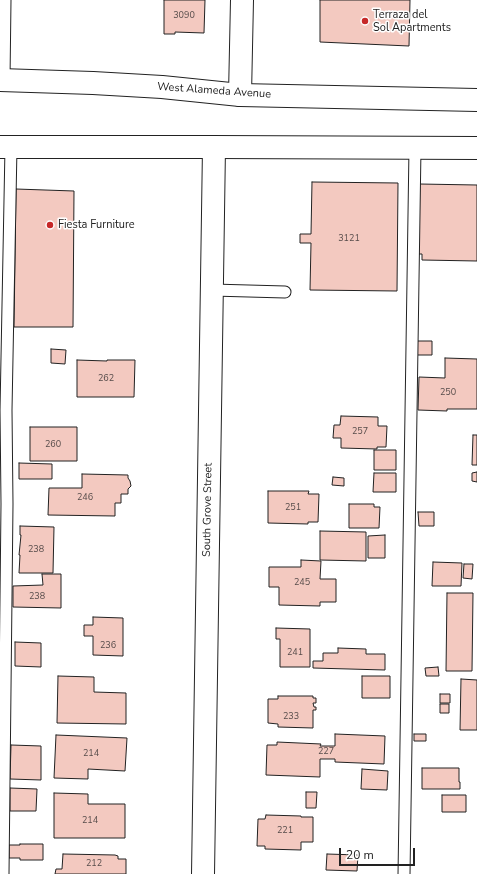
<!DOCTYPE html>
<style>
body{margin:0}
#map{position:relative;width:477px;height:874px;overflow:hidden;background:#fff;font-family:"Nunito Sans",sans-serif}
canvas{display:block}
.scale{position:absolute;left:339px;top:848px;width:76px;height:18px;box-sizing:border-box;border:2px solid #222;border-top:0;padding-left:5px;font-size:12px;line-height:14px;white-space:nowrap;color:#222;-webkit-text-stroke:3px #fff;paint-order:stroke}
</style>
<div id="map">
<canvas width="477" height="874"></canvas>
<div class="scale">20 m</div>
</div>
<script>
const ctx = document.querySelector('canvas').getContext('2d');
ctx.lineJoin = 'round';
function paint(path, color) { ctx.fillStyle = color; ctx.fill(path, 'evenodd'); }
const poly = rows => new Path2D(rows.map(r => 'M' + r).join(''));
function strokePath(path, color, width, dash) { ctx.strokeStyle = color; ctx.lineWidth = width; ctx.lineCap = dash ? 'butt' : 'round'; ctx.setLineDash(dash || []); ctx.stroke(path); }
function write(font, color, halo, rows, align = 'center') {
  ctx.font = font + ' "Nunito Sans",sans-serif'; ctx.lineWidth = 3; ctx.setLineDash([]); ctx.textBaseline = 'middle'; ctx.strokeStyle = halo; ctx.fillStyle = color; for (const [text, x, y, turn = 0] of rows) {
    ctx.save(); ctx.translate(x, y); ctx.rotate((+turn || 0) * Math.PI / 180); ctx.textAlign = isNaN(turn) ? turn : align; if (halo) ctx.strokeText(text, 0, 0); ctx.fillText(text, 0, 0); ctx.restore();
  }
}
const building = poly([
 [164,0,205,0,204,33,175,32,175,34,164,34,164,0],
 [320,0,410,0,409,46,320,42,320,0],
 [312,182,398,183,397,291,310,290,311,243,300,243,300,234,311,234,312,182],
 [419,184,477,185,477,261,422,260,422,254,417,254,419,184],
 [16,189,74,191,73,327,14,327,16,189],
 [415,341,432,341,432,355,415,355,415,341],
 [51,349,66,350,65,364,51,363,51,349],
 [445,358,477,359,477,409,447,409,447,411,418,410,419,377,445,378,445,358],
 [77,360,107,361,107,360,135,360,134,397,77,397,77,360],
 [341,416,378,417,378,426,387,426,386,447,377,447,377,449,341,448,341,438,333,438,334,425,340,425,341,416],
 [30,427,77,427,77,461,30,461,30,427],
 [473,435,477,435,477,465,472,465,473,435],
 [374,450,396,450,396,470,374,470,374,450],
 [19,463,52,464,52,479,19,479,19,463],
 [477,472,477,482,472,481,472,473,477,472],
 [374,473,396,473,396,492,373,492,374,473],
 [82,474,128,475,128,478,130,481,131,486,128,489,128,494,121,494,121,503,115,503,115,516,48,515,49,488,82,488,82,474],
 [333,477,344,478,344,486,332,485,333,477],
 [268,491,309,491,308,494,319,494,318,522,308,522,308,524,268,523,268,491],
 [349,504,374,504,374,507,380,507,379,528,349,528,349,504],
 [418,512,434,512,434,526,419,526,418,512],
 [20,526,54,527,53,573,19,573,20,555,19,555,21,535,20,535,20,526],
 [320,531,366,532,366,561,320,560,320,531],
 [385,535,385,558,368,558,368,536,385,535],
 [301,560,321,561,320,579,336,579,336,602,320,602,320,606,279,605,279,587,269,587,269,567,301,567,301,560],
 [433,562,462,563,461,586,432,586,433,562],
 [464,564,473,564,472,579,463,578,464,564],
 [42,574,61,574,61,608,13,607,13,586,43,585,42,574],
 [447,593,473,593,472,671,446,671,447,593],
 [93,617,123,618,123,656,93,655,93,636,84,636,84,625,93,625,93,617],
 [276,628,310,629,310,667,280,667,280,639,276,639,276,628],
 [15,642,41,643,41,667,15,666,15,642],
 [338,648,366,649,366,654,385,654,385,670,313,668,313,661,323,661,323,653,338,653,338,648],
 [438,667,439,676,426,676,425,668,438,667],
 [58,676,94,677,94,692,126,693,126,724,57,723,58,676],
 [362,676,390,676,390,698,362,698,362,676],
 [461,679,477,680,477,730,460,730,461,679],
 [440,694,450,694,450,703,440,703,440,694],
 [278,696,313,696,313,698,316,698,316,703,313,703,314,707,316,707,316,710,313,710,313,728,278,727,278,724,268,723,268,699,278,699,278,696],
 [440,704,449,704,449,713,440,713,440,704],
 [335,734,385,736,384,764,335,762,335,759,320,759,320,777,266,775,267,745,277,745,277,742,321,744,320,746,335,746,335,734],
 [414,734,426,734,426,741,414,741,414,734],
 [56,735,127,738,125,771,88,769,88,779,54,778,56,735],
 [11,745,41,746,41,780,10,779,11,745],
 [422,768,459,768,459,782,460,782,460,789,422,789,422,768],
 [362,769,388,771,387,790,361,789,362,769],
 [10,788,37,789,36,811,10,811,10,788],
 [306,792,317,792,316,808,306,808,306,792],
 [54,793,88,794,88,804,125,804,125,838,54,838,54,793],
 [442,795,466,795,466,812,442,812,442,795],
 [266,815,301,816,301,817,313,817,313,842,301,842,301,850,265,849,265,846,257,846,258,819,265,819,266,815],
 [20,844,43,844,43,860,20,860,20,858,9,858,9,845,20,845,20,844],
 [63,854,115,855,118,856,118,859,126,859,126,874,55,874,56,869,62,869,63,854],
 [327,854,358,855,357,871,326,870,327,854]
]);
paint(building, '#f3c9c0');
strokePath(building, '#222', 1);
const lane = poly([
 [4,80,5,0],
 [212,290,285,292],
 [3,874,7,504,6,410,11,147],
 [404,874,415,148]
]);
const street = poly([
 [240,95,242,0],
 [203,874,214,147]
]);
const primary = poly([
 [0,80,93,83,162,87,240,95,477,100],
 [0,147,214,147,477,148]
]);
strokePath(lane, '#222', 13);
strokePath(street, '#222', 24);
strokePath(primary, '#222', 24);
strokePath(lane, '#fff', 11);
strokePath(street, '#fff', 22);
strokePath(primary, '#fff', 22);
for (const [x, y, r, color] of [
 [365,21,4,"#c62828"],
 [50,225,4,"#c62828"]
]) { const dot = new Path2D(); dot.arc(x, y, r, 0, 2 * Math.PI); ctx.fillStyle = color; ctx.fill(dot); strokePath(dot, '#fff', 1.5); }
write('9px', '#564c4a', null, [
 ["3090",184,16],
 ["3121",349,239],
 ["262",106,379],
 ["250",448,393],
 ["257",360,432],
 ["260",53,445],
 ["246",85,498],
 ["251",293,508],
 ["238",36,550],
 ["245",302,583],
 ["238",37,597],
 ["236",108,646],
 ["241",295,653],
 ["233",291,717],
 ["227",326,752],
 ["214",91,754],
 ["214",90,821],
 ["221",285,831],
 ["212",94,864]
]);
write('11px', '#222', '#fff', [
 ["Terraza del",373,15],
 ["Sol Apartments",373,28],
 ["Fiesta Furniture",58,225]
], 'left');
write('11px', '#222', '#fff', [
 ["West Alameda Avenue",214,91,4],
 ["South Grove Street",208,510,-89]
]);
</script>
